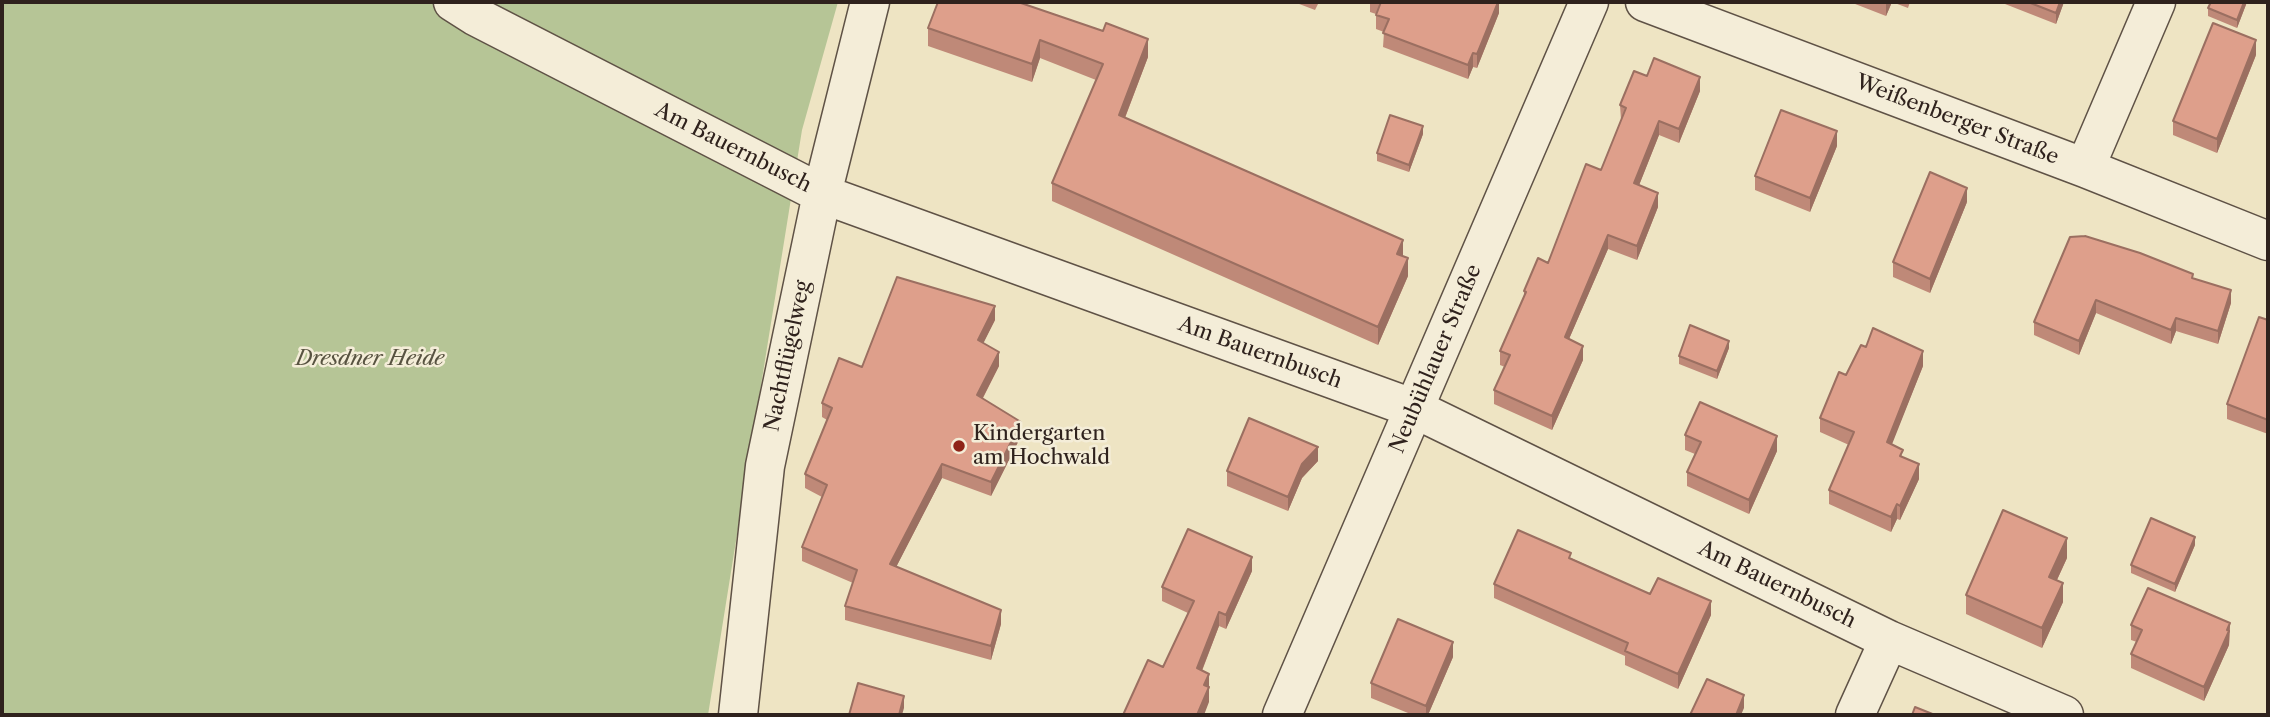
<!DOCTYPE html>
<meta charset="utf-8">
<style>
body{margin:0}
#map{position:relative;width:2270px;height:717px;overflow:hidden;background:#eee4c3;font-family:"Libre Caslon Text",serif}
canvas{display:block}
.frame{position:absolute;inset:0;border:4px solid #2f221d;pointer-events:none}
</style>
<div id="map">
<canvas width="2270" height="717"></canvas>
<div class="frame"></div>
</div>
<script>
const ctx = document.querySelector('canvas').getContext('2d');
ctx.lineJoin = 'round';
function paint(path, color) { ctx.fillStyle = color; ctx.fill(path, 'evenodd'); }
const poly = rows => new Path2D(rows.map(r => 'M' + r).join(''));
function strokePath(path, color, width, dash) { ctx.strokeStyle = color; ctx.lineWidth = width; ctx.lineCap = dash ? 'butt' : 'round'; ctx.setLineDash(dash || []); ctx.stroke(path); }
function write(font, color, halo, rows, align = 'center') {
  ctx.font = font + ' "Libre Caslon Text",serif'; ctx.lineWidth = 5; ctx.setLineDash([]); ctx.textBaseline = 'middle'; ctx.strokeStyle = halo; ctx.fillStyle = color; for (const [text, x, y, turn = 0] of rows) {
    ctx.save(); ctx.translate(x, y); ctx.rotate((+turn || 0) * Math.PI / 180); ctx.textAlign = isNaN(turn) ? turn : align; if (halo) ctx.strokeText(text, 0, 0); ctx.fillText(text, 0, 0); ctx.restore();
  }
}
paint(poly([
 [2,2,838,2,802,130,708,715,2,715]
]), '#b6c596');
const minor = poly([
 [453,2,475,16,822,194,1415,409,1889,640,2064,715],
 [1645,2,2085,168,2268,241],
 [2085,168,2156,2],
 [738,715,765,466,822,194,870,2],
 [1282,715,1589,2],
 [1855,715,1889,640]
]);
strokePath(minor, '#5f5246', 41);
strokePath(minor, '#f4edd8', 38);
paint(poly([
 [938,2,1148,57,1125,118,1403,256,1408,276,1378,345,1052,201,1052,183,1096,80,1040,58,1032,82,928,46,928,28],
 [1294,2,1319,2,1315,10],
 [1370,2,1499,2,1499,13,1477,68,1473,67,1468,79,1383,47,1384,32,1376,29,1376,14,1370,12],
 [1850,2,1910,2,1908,8,1892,2,1886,16],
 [2005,2,2064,2,2056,24,2005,4],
 [2211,2,2247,2,2237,28,2208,16,2208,8],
 [2256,55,2217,153,2173,135,2173,121],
 [1647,76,1700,91,1679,143,1659,135,1639,185,1658,207,1637,260,1608,249,1569,339,1583,360,1552,430,1494,404,1494,390,1505,367,1500,365,1500,351,1524,297,1524,291,1548,263,1601,170,1621,120,1620,105],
 [1423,134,1409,172,1377,161,1377,153],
 [1837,146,1810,212,1755,190,1755,176],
 [1967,202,1930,293,1893,277,1893,262],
 [2070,237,2193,279,2231,303,2218,344,2176,331,2171,344,2096,313,2079,355,2034,335,2034,322],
 [995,320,983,343,999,366,983,398,1021,436,991,496,942,478,896,567,1001,624,991,660,845,620,845,606,853,583,802,561,802,547,822,497,805,488,805,474,827,420,822,417,822,403,862,367],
 [2268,320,2268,434,2227,419,2227,404],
 [1729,348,1717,379,1679,364,1679,356],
 [1923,366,1891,445,1903,457,1919,479,1900,520,1897,519,1891,532,1829,504,1829,490,1849,445,1820,432,1820,418,1846,375],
 [1685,435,1777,451,1749,514,1687,486,1687,472,1695,454,1685,450],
 [1318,461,1302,478,1288,511,1227,486,1227,471],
 [2195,545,2175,592,2131,573,2131,565],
 [1571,558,1650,594,1711,615,1678,689,1625,665,1625,656,1494,598,1494,584],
 [2067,558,2057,580,2063,602,2042,648,1966,614,1966,595],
 [1252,571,1226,629,1219,626,1202,671,1209,687,1209,702,1163,667,1188,613,1162,601,1162,587],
 [2230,623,2229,645,2204,701,2131,668,2131,654,2137,642,2131,640,2131,625],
 [1453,657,1428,715,1413,715,1371,698,1371,683]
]), '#bf8978');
paint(poly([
 [1498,2,1499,2,1499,13,1477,68,1477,54],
 [1886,2,1892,2,1886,16],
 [2060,2,2064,2,2056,24,2056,13],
 [2244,2,2247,2,2237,28,2237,20],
 [1148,39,1148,57,1119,133,1119,115],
 [1040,40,1040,58,1032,82,1032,64],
 [2256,40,2256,55,2217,153,2217,139],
 [1473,53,1473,67,1468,79,1468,65],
 [1700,77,1700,91,1679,143,1679,129],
 [1659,121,1659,135,1634,198,1634,183],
 [1423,126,1423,134,1409,172,1409,165],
 [1837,131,1837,146,1810,212,1810,198],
 [1967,188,1967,202,1930,293,1930,279],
 [1658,193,1658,207,1637,260,1637,246],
 [1608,235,1608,249,1569,339,1565,337,1569,325],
 [1403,240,1403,258,1397,254],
 [1408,258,1408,276,1378,345,1378,327],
 [2231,290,2231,303,2218,344,2218,331],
 [2096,300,2096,313,2079,355,2079,341],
 [995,306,995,320,978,354,978,340],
 [2176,318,2176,331,2171,344,2171,330],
 [1729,341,1729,348,1717,379,1717,371],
 [1583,346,1583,360,1552,430,1552,416],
 [1923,351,1923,366,1887,457,1887,442],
 [999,352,999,366,977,409,977,395],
 [1021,422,1021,436,991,496,991,482],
 [1777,436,1777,451,1749,514,1749,500],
 [1318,447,1318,461,1302,478,1288,511,1288,497,1302,464],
 [942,464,942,478,890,579,890,564],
 [1919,464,1919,479,1900,520,1900,506],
 [1897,504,1897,519,1891,532,1891,517],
 [2195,537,2195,545,2175,592,2175,584],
 [2067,538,2067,558,2049,597,2049,577],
 [1252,557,1252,571,1226,629,1226,615],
 [2063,583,2063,602,2042,648,2042,628],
 [1711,601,1711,615,1678,689,1678,674],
 [1001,610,1001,624,991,660,991,646],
 [1219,612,1219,626,1197,683,1197,668],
 [2230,623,2229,645,2204,701,2204,687],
 [1453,642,1453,657,1428,715,1426,715,1426,706],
 [1209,674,1209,688,1204,685],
 [1209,687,1209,702,1204,715,1197,715],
 [1744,695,1744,708,1741,715,1736,715],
 [904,696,904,708,902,715,899,715]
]), '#9b6f61');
const building = poly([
 [938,2,1018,2,1103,31,1106,23,1148,39,1119,115,1403,240,1397,254,1408,258,1378,327,1052,183,1103,64,1040,40,1032,64,928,28,938,2],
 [1379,2,1498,2,1477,54,1473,53,1468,65,1383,33,1389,19,1376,15,1381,2,1379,2],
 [2028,2,2060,2,2056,13,2028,2],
 [2211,2,2244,2,2237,20,2208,8,2211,2],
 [2213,23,2256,40,2217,139,2173,121,2213,23],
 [1654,58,1700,77,1679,129,1659,121,1634,183,1658,193,1637,246,1608,235,1565,337,1583,346,1552,416,1494,390,1510,355,1500,351,1526,292,1524,291,1538,258,1548,263,1586,164,1601,170,1626,108,1620,105,1634,71,1647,76,1654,58],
 [1781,110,1837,131,1810,198,1755,176,1781,110],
 [1390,115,1423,126,1409,165,1377,153,1390,115],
 [1930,172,1967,188,1930,279,1893,262,1930,172],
 [2085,236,2140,253,2193,274,2192,278,2231,290,2218,331,2176,318,2171,330,2096,300,2079,341,2034,322,2070,237,2085,236],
 [897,277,995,306,978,340,999,352,977,395,1021,422,991,482,942,464,890,564,1001,610,991,646,845,606,857,570,802,547,827,485,805,474,832,408,822,403,839,358,862,367,897,277],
 [2259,317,2268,320,2268,420,2227,404,2259,317],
 [1690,325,1729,341,1717,371,1679,356,1690,325],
 [1873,328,1923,351,1887,442,1903,450,1900,456,1919,464,1900,506,1897,504,1891,517,1829,490,1854,432,1820,418,1839,372,1846,375,1861,345,1866,347,1873,328],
 [1700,402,1777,436,1749,500,1687,472,1701,442,1685,435,1700,402],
 [1249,418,1318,447,1302,464,1288,497,1227,471,1249,418],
 [2003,510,2067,538,2049,577,2063,583,2042,628,1966,595,2003,510],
 [2151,518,2195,537,2175,584,2131,565,2151,518],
 [1188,529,1252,557,1226,615,1219,612,1197,668,1209,674,1204,685,1209,687,1197,715,1123,715,1148,660,1163,667,1194,601,1162,587,1188,529],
 [1518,530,1571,553,1569,558,1650,594,1658,578,1711,601,1678,674,1625,651,1628,643,1494,584,1518,530],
 [2148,588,2230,623,2227,630,2229,631,2204,687,2131,654,2142,630,2131,625,2148,588],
 [1398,619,1453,642,1426,706,1371,683,1398,619],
 [1707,679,1744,695,1736,715,1690,715,1707,679],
 [858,683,904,696,899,715,849,715,858,683],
 [1915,707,1935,715,1912,715,1915,707]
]);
paint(building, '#de9f8b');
strokePath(building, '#9b6f61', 2);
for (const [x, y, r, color] of [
 [959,446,7,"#8f2418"]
]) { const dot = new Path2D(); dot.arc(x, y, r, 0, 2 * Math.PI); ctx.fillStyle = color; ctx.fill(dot); strokePath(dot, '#f4edd8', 2.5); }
write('21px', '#2f221d', '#f4edd8', [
 ["Weißenberger Straße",1957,120,21],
 ["Am Bauernbusch",733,148,27],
 ["Am Bauernbusch",1260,353,20],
 ["Nachtflügelweg",788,356,-78],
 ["Neubühlauer Straße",1436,359,-67],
 ["Am Bauernbusch",1777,585,26]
]);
write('italic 21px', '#585341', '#f4edd8', [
 ["Dresdner Heide",370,359]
]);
write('21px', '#2f221d', '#f4edd8', [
 ["Kindergarten",973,434],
 ["am Hochwald",973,458]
], 'left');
</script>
